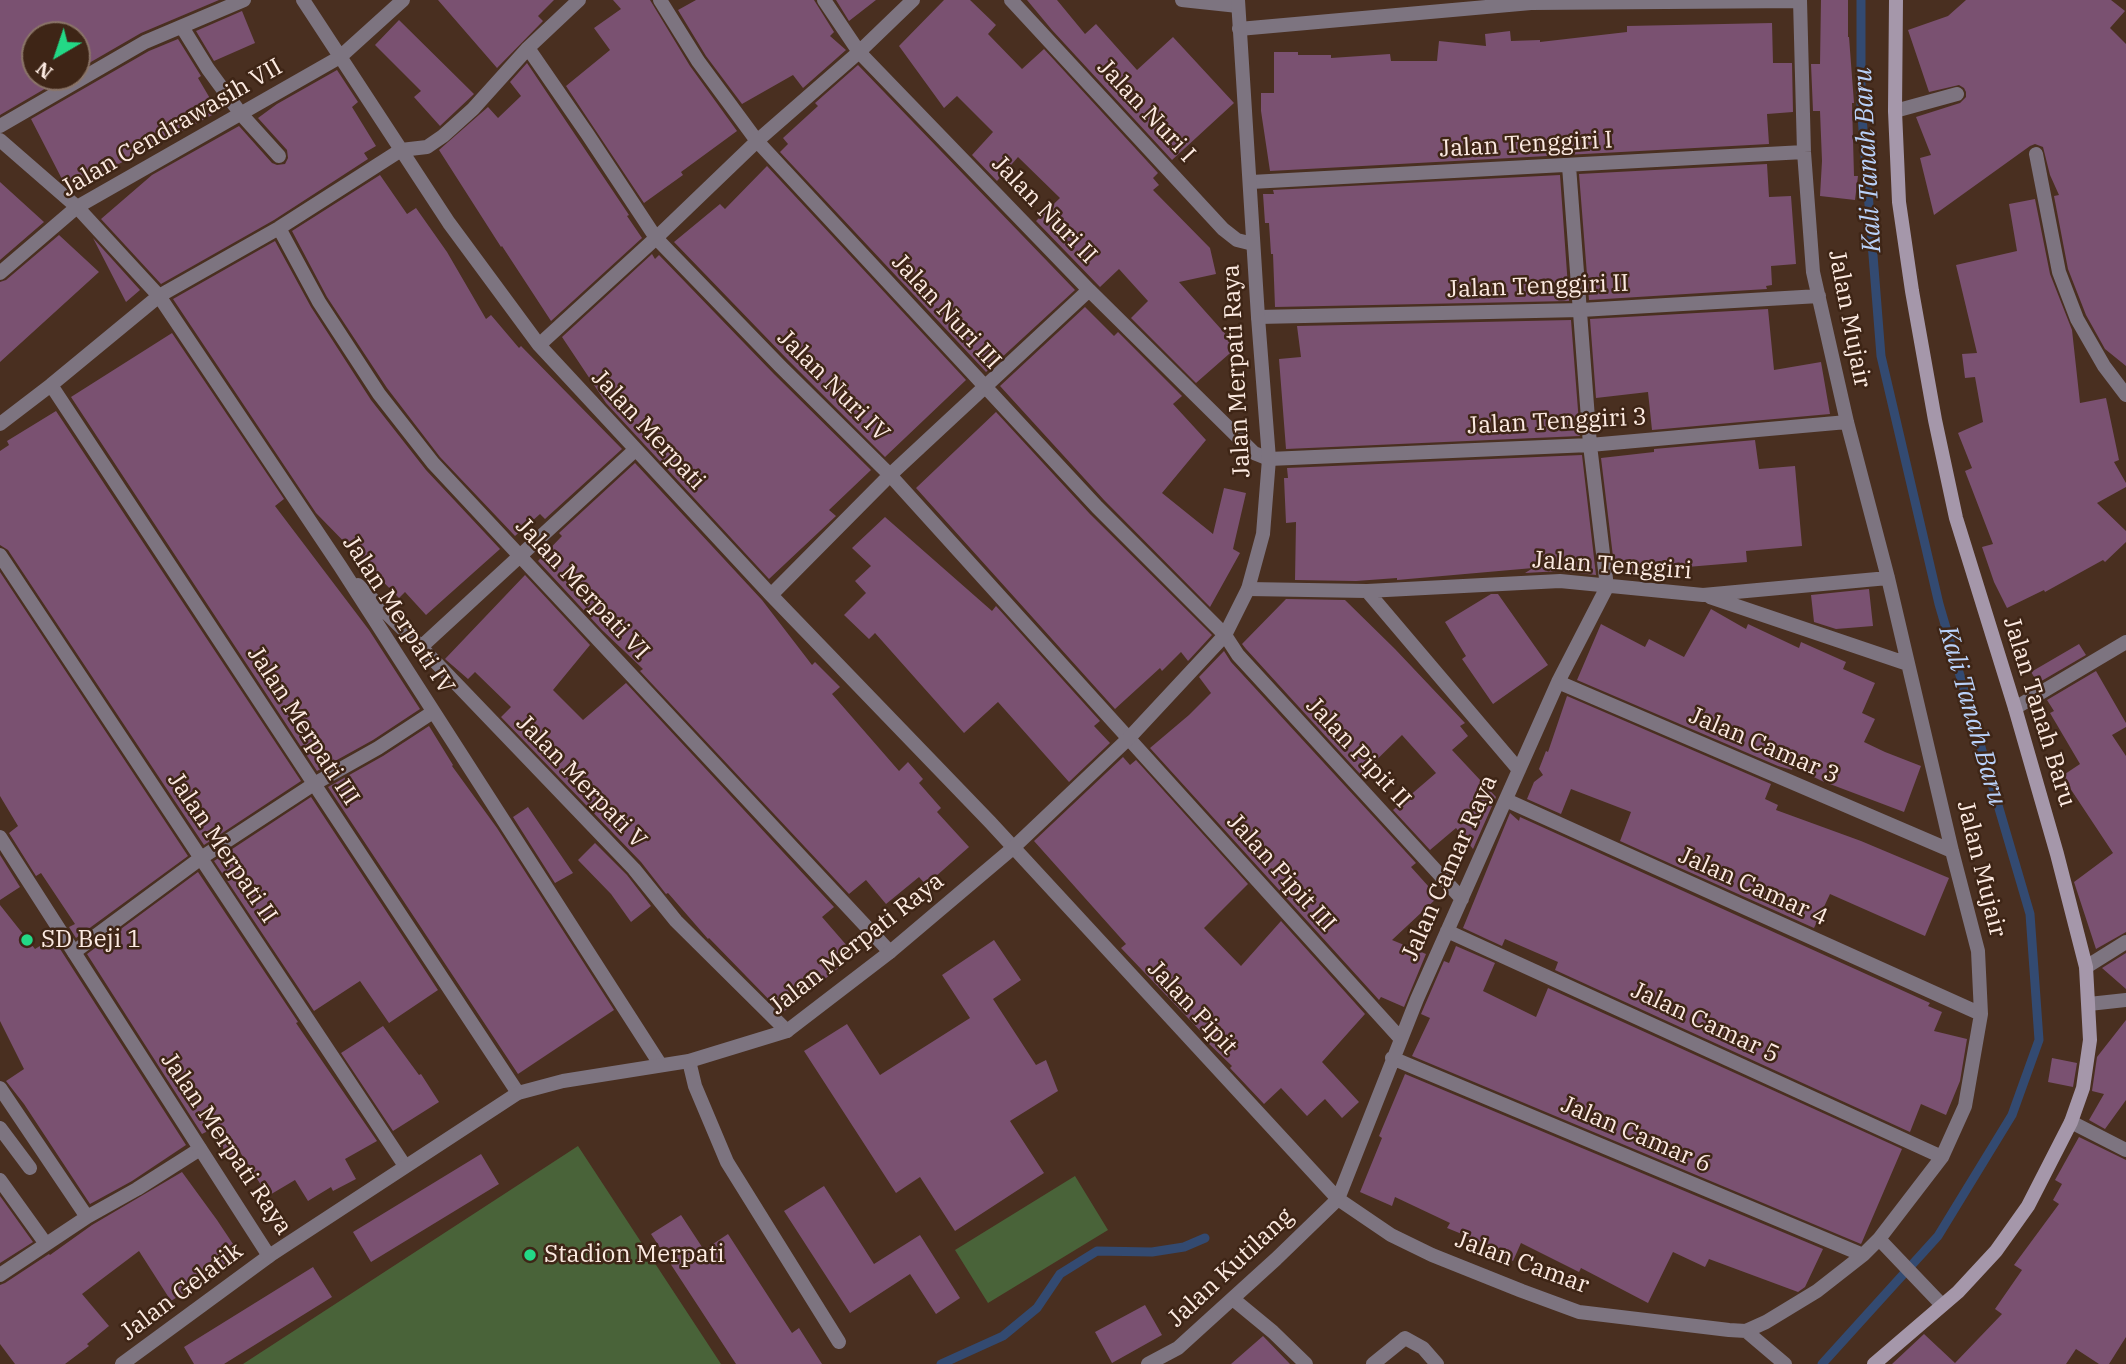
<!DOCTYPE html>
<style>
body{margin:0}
#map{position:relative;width:2126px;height:1364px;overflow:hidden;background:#492f20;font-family:"IBM Plex Serif",serif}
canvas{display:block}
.north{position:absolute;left:21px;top:21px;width:70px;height:70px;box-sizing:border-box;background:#3e2516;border:2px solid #8a7467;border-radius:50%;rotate:219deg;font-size:19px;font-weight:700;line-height:28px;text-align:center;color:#fceae1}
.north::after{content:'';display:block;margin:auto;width:24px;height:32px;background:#23d886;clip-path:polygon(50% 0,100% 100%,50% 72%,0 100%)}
</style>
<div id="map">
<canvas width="2126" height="1364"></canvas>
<div class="north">N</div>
</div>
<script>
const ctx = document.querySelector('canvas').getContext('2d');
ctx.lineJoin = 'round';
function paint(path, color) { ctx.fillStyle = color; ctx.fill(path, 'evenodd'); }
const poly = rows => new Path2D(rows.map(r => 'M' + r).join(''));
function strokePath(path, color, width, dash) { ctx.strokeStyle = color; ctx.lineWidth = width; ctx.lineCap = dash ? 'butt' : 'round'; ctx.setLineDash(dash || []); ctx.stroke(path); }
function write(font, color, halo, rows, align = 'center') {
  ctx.font = font + ' "IBM Plex Serif",serif'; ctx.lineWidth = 5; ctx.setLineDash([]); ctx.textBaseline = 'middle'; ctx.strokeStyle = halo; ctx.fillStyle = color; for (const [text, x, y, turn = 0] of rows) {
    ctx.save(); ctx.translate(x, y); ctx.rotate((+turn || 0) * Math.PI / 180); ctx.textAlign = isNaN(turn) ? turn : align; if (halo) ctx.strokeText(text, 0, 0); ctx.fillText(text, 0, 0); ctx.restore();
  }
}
paint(poly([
 [578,1146,721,1364,243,1364],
 [1075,1176,1108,1230,988,1303,955,1250]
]), '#496339');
strokePath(poly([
 [941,1364,1003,1336,1037,1308,1060,1274,1097,1251,1152,1252,1184,1247,1205,1238],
 [1822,1364,1938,1236,2012,1115,2039,1040,2030,914,1939,604,1881,356,1861,104,1861,0]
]), '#334a71', 9);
paint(poly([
 [0,0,219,0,141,33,77,70,77,35,35,35,35,77,65,77,0,115],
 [438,0,554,0,538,16,543,21,497,68],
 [613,0,650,0,690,66,737,131,681,172,683,175,644,203,566,86,610,50,594,28,621,9],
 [696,0,814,0,834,32,830,36,846,50,803,88,793,75,742,104,706,56,678,10],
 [836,0,876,0,849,21],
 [944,0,970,0,996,25,988,34,1022,69,1044,49,1158,173,1153,178,1159,185,1153,190,1210,248,1216,274,1179,282,1237,347,1196,383,1131,318,1148,301,1119,269,1100,287,1036,221,1060,198,1018,157,997,181,972,155,993,132,957,96,944,108,899,46],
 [1027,0,1057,0,1085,34,1096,24,1137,70,1173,37,1234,103,1172,160,1052,30],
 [1821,0,1848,0,1848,37,1849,37,1854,103,1852,103,1854,176,1858,176,1855,200,1820,196,1822,161,1820,111,1813,111,1811,64,1820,64],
 [1966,0,2111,0,2125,11,2110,28,2126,44,2126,366,2105,349,2086,315,2068,269,2054,196,2059,195,2050,175,2043,147,2035,144,2030,146,1934,215,1920,158,1931,155,1916,117,1960,103,1966,97,1966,92,1964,88,1959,85,1929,92,1908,30,1948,16],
 [242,11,255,43,214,61,196,31],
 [399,20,474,94,440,126,414,97,421,91,375,45],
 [1772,23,1773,63,1792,63,1793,112,1767,114,1769,144,1270,171,1261,111,1261,93,1274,93,1274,52,1298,52,1298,55,1331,55,1331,58,1390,54,1391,61,1437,61,1439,41,1486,46,1485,34,1510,31,1511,41,1540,40,1540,42,1627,32,1627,26],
 [178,39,201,76,198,78,218,112,71,189,64,183,31,119,149,51],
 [527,63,629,215,627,216,642,238,551,321,502,246,501,247,439,150,488,107,498,118,521,96,510,82],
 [858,65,1075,290,986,372,780,152,788,144,783,138,818,106,815,103],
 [337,70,358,102,352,107,376,146,364,153,368,159,274,220,161,284,101,219,152,175,239,126,272,163,277,165,285,164,288,158,287,150,258,118,277,104],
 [1767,164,1769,197,1791,196,1796,264,1771,266,1772,285,1766,286,1767,289,1589,300,1579,174],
 [767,166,966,380,885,457,788,360,674,242,720,204,725,209],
 [380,175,407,214,416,208,447,252,486,319,491,315,519,348,521,346,622,449,545,519,540,514,515,536,440,457,387,388,327,297,292,231],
 [1560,175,1569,301,1275,307,1273,254,1271,254,1269,223,1265,223,1263,194,1274,194,1273,190],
 [0,182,44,222,0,260],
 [2035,199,2050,274,2072,330,2080,403,2106,398,2119,460,2114,462,2126,483,2126,487,2097,503,2126,531,2126,542,2105,562,2103,560,2045,592,2044,590,2007,608,1994,582,1982,547,1993,544,1965,471,1972,468,1958,433,1983,422,1975,377,1965,378,1962,354,1977,353,1956,265,2017,251,2009,204],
 [59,235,99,272,0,362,0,282,6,280],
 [93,238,140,290,126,302],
 [275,241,311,307,371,400,426,470,500,549,426,615,405,592,399,598,316,513,173,299],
 [652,254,655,259,659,255,774,374,871,470,829,510,836,516,769,579,606,403,562,337],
 [1085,307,1114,336,1118,332,1182,396,1173,404,1206,440,1162,493,1213,534,1224,488,1246,493,1233,549,1240,553,1210,607,1104,500,1000,386],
 [1768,309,1774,370,1821,362,1830,414,1652,430,1648,392,1596,398,1590,319],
 [1571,320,1580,436,1286,449,1279,359,1301,357,1297,326],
 [172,333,284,499,275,506,369,630,420,709,373,740,317,771,71,397],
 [56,411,301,781,204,845,8,550,0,545,0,451,9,445,7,441],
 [996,412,1090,514,1212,635,1188,661,1181,652,1162,671,1160,668,1115,709,916,488],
 [1755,440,1759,469,1795,466,1802,546,1746,551,1747,562,1615,573,1601,458,1654,452,1654,449],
 [1582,455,1596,575,1561,571,1525,573,1533,568,1397,580,1397,578,1356,581,1295,580,1296,522,1286,523,1284,478,1288,478,1287,468],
 [635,463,762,600,812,665,815,662,840,687,832,694,899,771,908,762,923,779,919,783,941,808,937,812,969,847,926,885,919,877,886,904,866,880,849,894,640,671,643,669,602,630,538,561,562,536,559,533],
 [885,517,992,611,996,606,1100,721,1094,726,1110,743,1069,782,998,702,964,733,875,633,869,639,844,615,866,593,855,581,871,566,852,548],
 [0,572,188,856,76,938,69,927,75,924,41,873,36,876,9,833,18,826,0,796],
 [525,575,590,645,553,690,583,720,626,683,834,907,822,917,855,955,782,1013,709,938,708,939,668,893,666,894,641,862,501,717,511,707,475,672,468,679,445,659],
 [1869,589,1873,626,1836,629,1814,622,1811,595],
 [1491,594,1498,594,1548,665,1493,704,1462,659,1466,656,1445,622],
 [1286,599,1345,600,1395,649,1465,723,1460,726,1468,736,1452,750,1496,797,1473,849,1456,828,1430,850,1393,810,1436,773,1402,735,1361,775,1246,649,1242,644],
 [1711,609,1746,629,1748,624,1799,648,1801,642,1846,662,1843,669,1875,683,1862,713,1875,719,1864,742,1885,752,1921,766,1904,812,1822,781,1793,767,1792,770,1778,766,1577,680,1601,624,1645,647,1649,639,1684,657],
 [2079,644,2086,655,2038,683,2031,672],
 [1224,651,1231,662,1416,863,1411,867,1438,897,1392,940,1426,954,1404,1007,1381,997,1379,1000,1150,748,1189,715,1211,693,1199,677],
 [2096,671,2126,723,2126,727,2112,735,2126,756,2126,932,2096,949,2074,882,2113,853,2062,776,2080,764,2050,713,2054,711,2047,700],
 [1567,696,1771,784,1765,799,1778,805,1776,810,1861,841,1949,878,1925,936,1830,894,1814,928,1620,841,1631,812,1571,789,1561,814,1527,799,1534,782,1543,775,1539,769,1546,751,1548,752],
 [429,726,453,765,452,766,497,828,614,1010,518,1074,328,787,383,756],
 [1123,757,1130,765,1136,760,1248,884,1204,928,1241,966,1281,921,1365,1014,1322,1062,1359,1102,1342,1118,1325,1099,1307,1116,1281,1088,1264,1104,1230,1068,1232,1066,1207,1042,1209,1040,1121,948,1126,944,1034,841],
 [311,797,438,990,389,1023,360,981,314,1011,214,861],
 [528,807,573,873,555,883,513,817],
 [1510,813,1519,821,1520,817,1930,1003,1928,1006,1942,1012,1934,1031,1967,1039,1960,1081,1946,1115,1921,1104,1910,1132,1555,970,1558,962,1505,939,1502,946,1463,928],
 [595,843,627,875,651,906,631,922,611,894,578,860],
 [0,855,20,887,0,900],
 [198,872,298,1022,296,1023,377,1141,345,1159,356,1179,333,1191,331,1187,308,1201,295,1180,268,1196,240,1152,230,1158,210,1130,202,1134,87,954],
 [0,905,35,949,53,938,186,1145,132,1181,90,1204,24,1104,6,1081,24,1069,0,1021],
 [994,940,1021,980,993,999,1036,1065,1046,1060,1058,1091,1010,1121,1044,1173,955,1231,920,1177,896,1193,804,1051,847,1024,880,1075,970,1018,942,975],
 [1456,946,1495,963,1483,991,1536,1017,1548,988,1902,1149,1862,1242,1861,1244,1412,1056,1430,1018,1421,1014,1444,961,1449,963],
 [2126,953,2126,989,2102,968],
 [2126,1020,2126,1100,2105,1129,2089,1120,2104,1094,2092,1091,2097,1057],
 [383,1026,419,1075,421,1074,439,1102,393,1131,341,1053],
 [2052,1058,2077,1063,2073,1087,2048,1082],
 [1405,1074,1823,1249,1805,1287,1798,1292,1709,1259,1705,1267,1673,1252,1648,1303,1581,1268,1579,1272,1521,1243,1513,1261,1487,1248,1489,1245,1447,1228,1450,1223,1395,1197,1392,1206,1360,1192,1382,1138,1379,1136],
 [2079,1137,2126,1160,2126,1337,2109,1364,2099,1364,2076,1349,2066,1364,1892,1364,1924,1334,1955,1363,2002,1314,1995,1309,2022,1270,2014,1265,2059,1204,2053,1200,2062,1184,2055,1180],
 [481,1154,499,1184,371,1262,353,1232],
 [182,1172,217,1220,241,1256,171,1301,139,1251,82,1294,109,1326,87,1344,89,1346,65,1364,15,1364,0,1344,0,1285,5,1283,49,1254,50,1255,92,1225],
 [824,1186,874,1264,920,1235,960,1298,936,1314,910,1274,850,1313,784,1211],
 [0,1196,33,1242,0,1263],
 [681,1215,704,1250,728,1234,792,1333,799,1328,822,1364,736,1364,651,1234],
 [313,1267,332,1297,224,1364,194,1364,184,1347],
 [1145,1305,1162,1335,1112,1363,1095,1332],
 [1263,1336,1290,1364,1231,1364]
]), '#7a5171');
strokePath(poly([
 [689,1061,695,1086,727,1162,839,1342]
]), '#7d7480', 14);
strokePath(poly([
 [303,0,449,223,539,345,771,595,990,822,1338,1199,1391,1235,1432,1255,1522,1291,1579,1312,1729,1330,1746,1331,1766,1322,1817,1291,1863,1255,1879,1239,1942,1157,1965,1106,1981,1014,1978,951,1952,851,1888,578,1847,422,1813,272,1804,152,1800,0],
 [660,0,698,61,757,141,1097,507,1225,635,1238,655,1462,899],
 [824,0,859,52,1089,290,1254,453,1269,459,1590,445,1847,422],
 [1011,0,1223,229,1237,240,1253,244],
 [1182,0,1238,6],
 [182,27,208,69,241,114,279,156],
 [1239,29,1531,3,1800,1],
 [528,48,588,135,656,238,781,367,890,475,1400,1038],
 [1895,111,1957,94],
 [0,126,145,42,244,0],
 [0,140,77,207,159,296,340,566,660,1064],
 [2036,154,2059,272,2077,319,2104,366,2126,395],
 [1569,166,1590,445,1607,587],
 [1251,182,1804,152],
 [279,228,319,302,379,394,433,463,890,952],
 [0,273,77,207,340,57,403,0],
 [1258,317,1581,310,1819,296],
 [539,345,656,238,757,141,859,52,913,0],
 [51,385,518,1093],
 [0,424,51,385,159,296,279,228,401,150,427,147,443,136,473,109,528,48,579,0],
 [0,555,405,1166],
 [358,585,421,647,634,869,676,921,787,1031],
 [1248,589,1367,591,1560,581,1703,595,1888,578],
 [1367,591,1519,770],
 [771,595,890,475,1089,290],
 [1710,597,1908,664],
 [421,647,635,450],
 [1558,682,1952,851],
 [2015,708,2126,642],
 [1506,800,1981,1014],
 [1447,931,1942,1157],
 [74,952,201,858,314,784,378,748,433,712],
 [2086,967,2126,942],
 [2089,1004,2126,1000],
 [1392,1058,1863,1255],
 [0,1088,87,1217],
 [2071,1122,2126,1150],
 [0,1128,30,1168],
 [0,1180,46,1244],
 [1879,1239,1942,1305],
 [0,1275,87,1217,137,1189,200,1149],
 [1233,1299,1273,1332,1306,1364],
 [1746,1331,1785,1364],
 [122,1364,269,1256],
 [1148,1364,1178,1348,1276,1259,1338,1199,1417,999,1558,682,1607,587],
 [1373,1364,1405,1338,1423,1348,1437,1364]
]), '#7d7480', 14);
strokePath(poly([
 [0,837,269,1256,518,1093,563,1081,689,1061,787,1031,890,952,1013,848,1129,738,1225,635,1248,589,1263,534,1269,459,1258,317,1238,0]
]), '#7d7480', 14);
strokePath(poly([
 [1874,1364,1958,1292,1996,1251,2028,1206,2071,1122,2083,1088,2090,1040,2086,967,2057,854,2015,708,1956,518,1935,420,1912,291,1899,202,1895,111,1896,0]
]), '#a597aa', 14);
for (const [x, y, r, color] of [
 [27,940,7,"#23d886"],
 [530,1255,7,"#23d886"]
]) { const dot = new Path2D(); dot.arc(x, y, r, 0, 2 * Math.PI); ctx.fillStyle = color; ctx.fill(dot); strokePath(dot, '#3e2516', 2.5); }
write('24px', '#fceae1', '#3e2516', [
 ["Jalan Nuri I",1146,111,47],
 ["Jalan Cendrawasih VII",172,128,-30],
 ["Jalan Tenggiri I",1526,145,-3],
 ["Jalan Nuri II",1044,210,46],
 ["Jalan Tenggiri II",1538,287,-2],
 ["Jalan Nuri III",946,312,47],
 ["Jalan Mujair",1849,319,79],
 ["Jalan Merpati Raya",1237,371,-93],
 ["Jalan Nuri IV",833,386,45],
 ["Jalan Tenggiri 3",1557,422,-3],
 ["Jalan Merpati",648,430,47],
 ["Jalan Tenggiri",1612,566,4],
 ["Jalan Merpati VI",582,589,47],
 ["Jalan Merpati IV",398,615,57],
 ["Jalan Tanah Baru",2039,712,73],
 ["Jalan Merpati III",303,726,57],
 ["Jalan Camar 3",1764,746,23],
 ["Jalan Pipit II",1358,753,47],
 ["Jalan Merpati V",581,782,46],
 ["Jalan Merpati II",222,848,56],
 ["Jalan Camar Raya",1450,868,-66],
 ["Jalan Mujair",1981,869,76],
 ["Jalan Pipit III",1281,873,48],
 ["Jalan Camar 4",1753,887,24],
 ["Jalan Merpati Raya",857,944,-38],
 ["Jalan Pipit",1192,1008,47],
 ["Jalan Camar 5",1705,1023,25],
 ["Jalan Camar 6",1636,1135,23],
 ["Jalan Merpati Raya",226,1144,56],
 ["Jalan Camar",1522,1263,20],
 ["Jalan Kutilang",1231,1268,-43],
 ["Jalan Gelatik",182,1292,-37]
]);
write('24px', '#fceae1', '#3e2516', [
 ["SD Beji 1",41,940],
 ["Stadion Merpati",544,1255]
], 'left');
write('italic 26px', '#b9d1f9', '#3e2516', [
 ["Kali Tanah Baru",1868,160,-93],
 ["Kali Tanah Baru",1972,716,74]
]);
</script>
